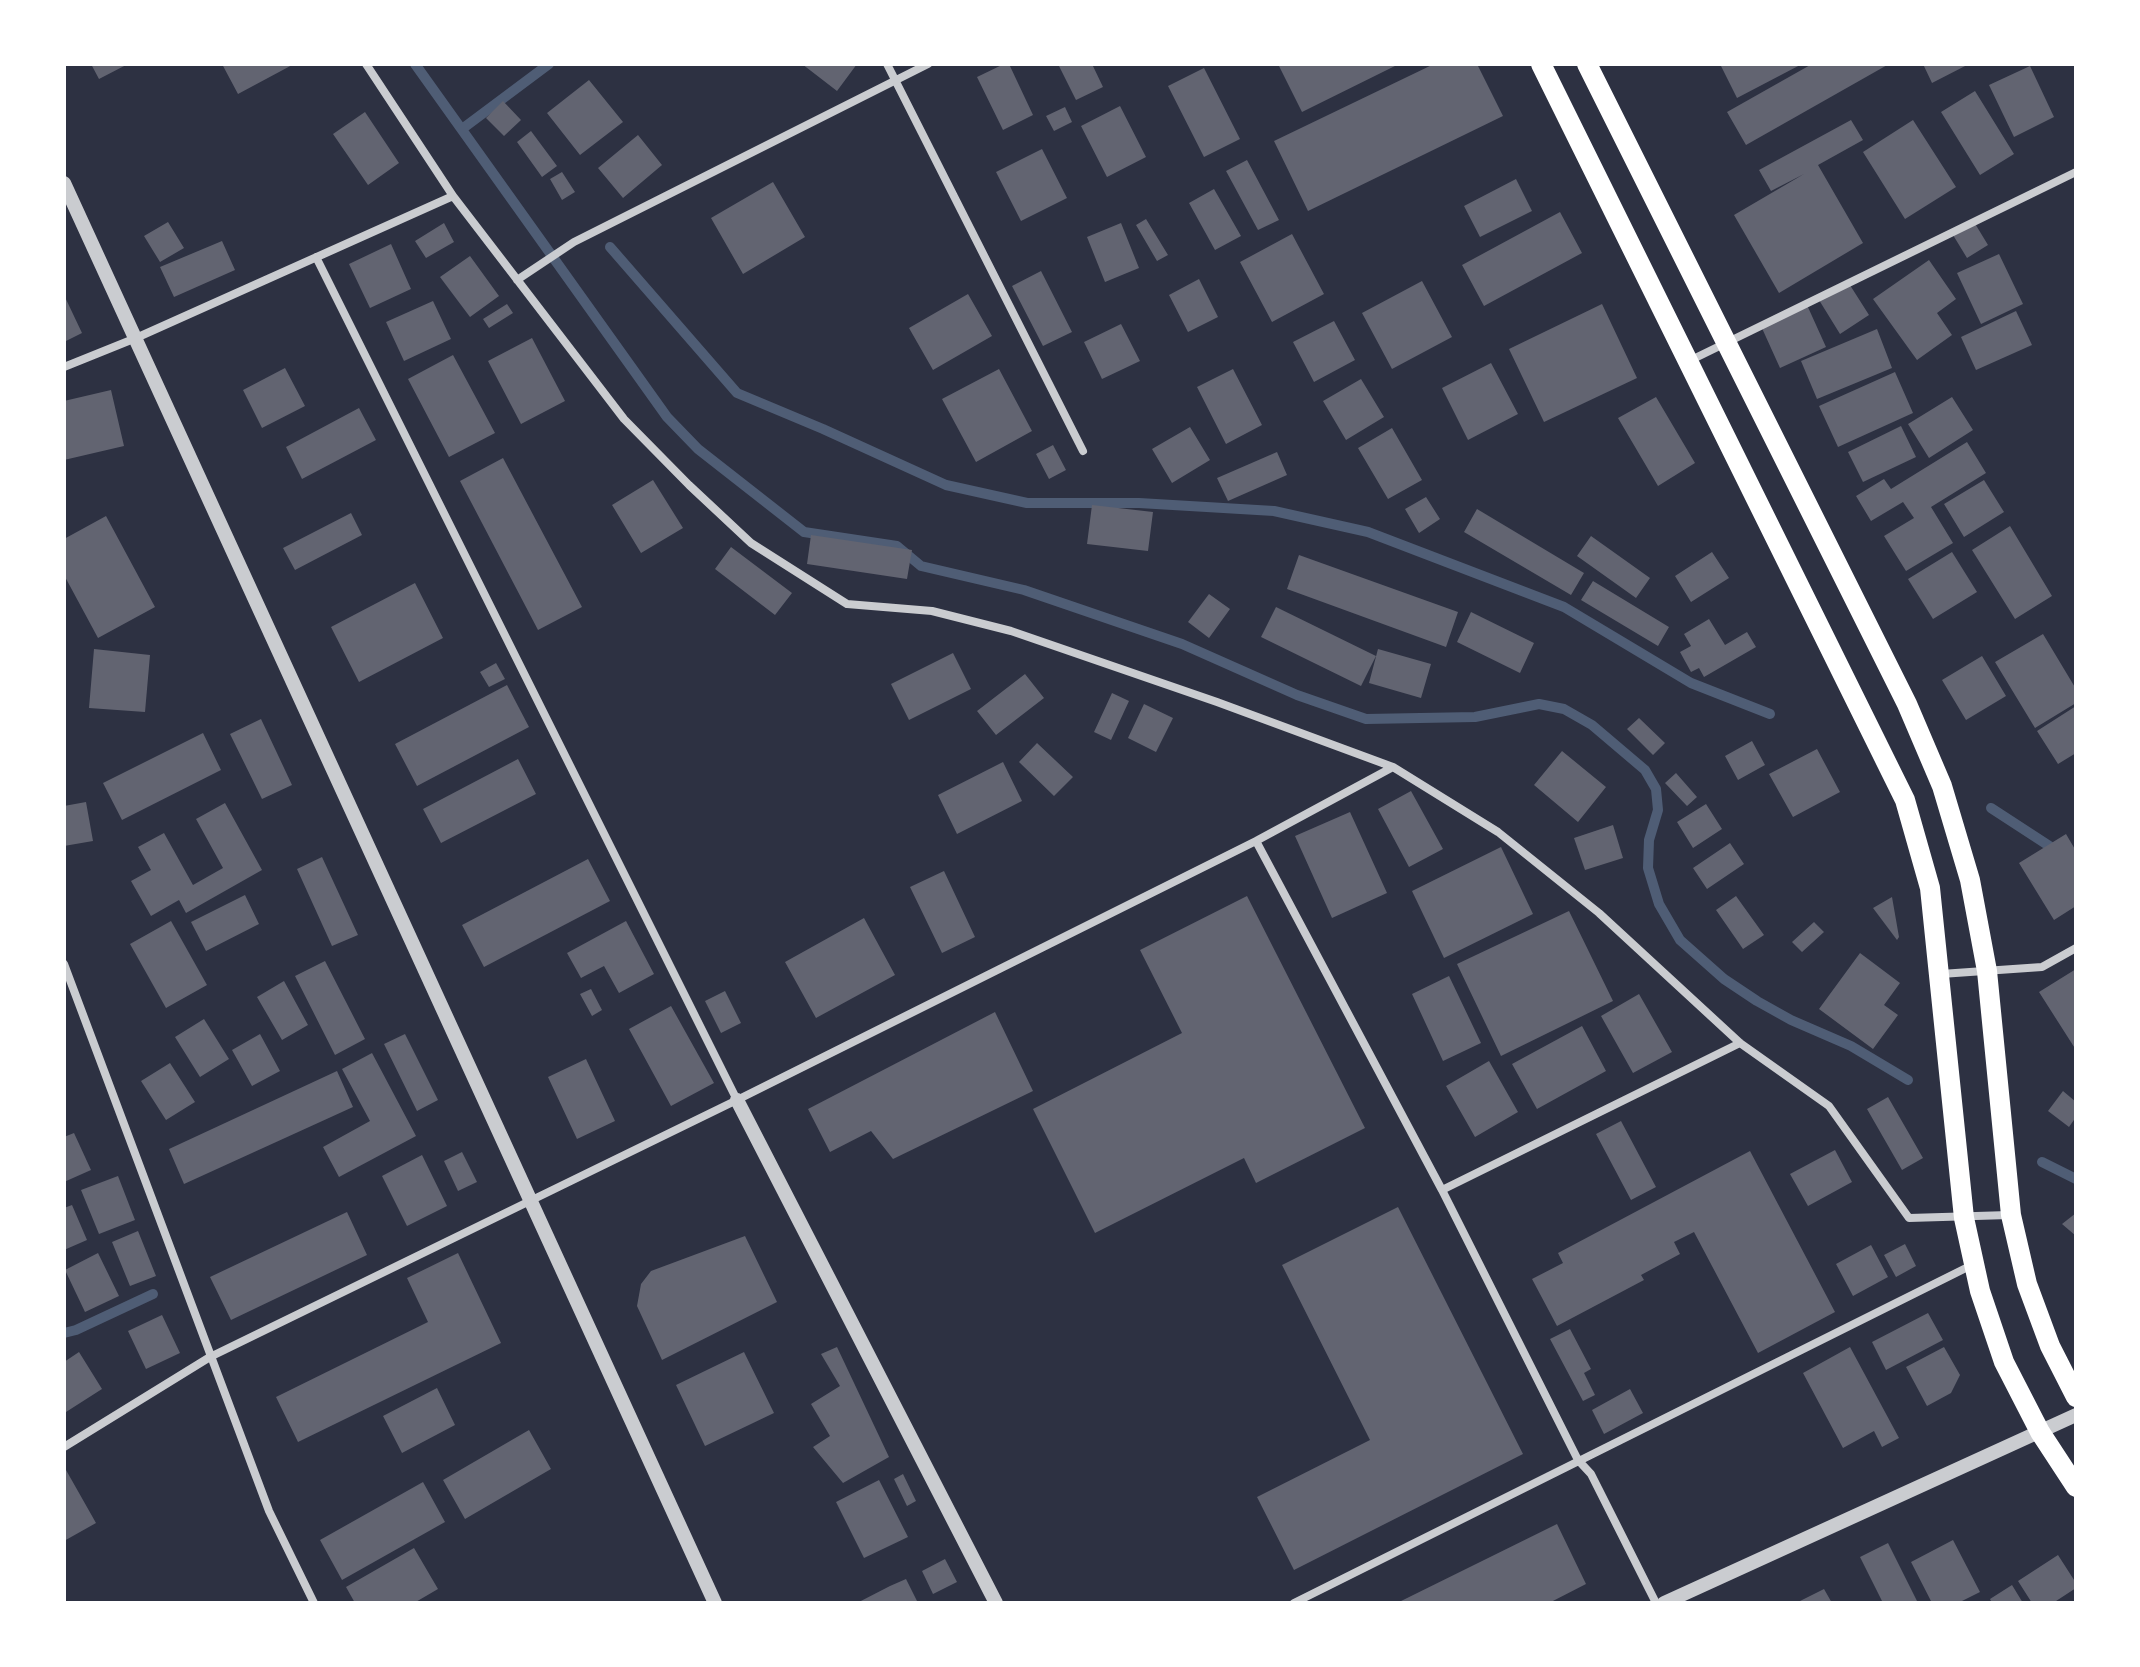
<!DOCTYPE html>
<style>
body{margin:0}
#map{position:relative;width:2140px;height:1667px;overflow:hidden;background:#2d3142;font-family:Georgia,serif}
canvas{display:block}
.frame{position:absolute;inset:0;border:66px solid #fff;pointer-events:none}
</style>
<div id="map">
<canvas width="2140" height="1667"></canvas>
<div class="frame"></div>
</div>
<script>
const ctx = document.querySelector('canvas').getContext('2d');
ctx.lineJoin = 'round';
const poly = rows => new Path2D(rows.map(r => 'M' + r).join(''));
function strokePath(path, color, width, dash) { ctx.strokeStyle = color; ctx.lineWidth = width; ctx.lineCap = dash ? 'butt' : 'round'; ctx.setLineDash(dash || []); ctx.stroke(path); }
function paint(path, color) { ctx.fillStyle = color; ctx.fill(path, 'evenodd'); }
strokePath(poly([
 [415,64,667,417,698,449,804,532,897,546,921,566,1024,590,1182,644,1297,695,1366,719,1475,717,1539,704,1564,709,1592,725,1645,770,1656,789,1658,810,1649,840,1648,868,1659,904,1680,940,1724,979,1757,1001,1791,1020,1851,1046,1908,1080],
 [462,129,549,64],
 [610,247,737,393,823,429,946,485,1027,503,1139,503,1274,511,1368,532,1564,607,1691,683,1770,714],
 [1991,808,2057,851],
 [2042,1162,2076,1179],
 [64,1333,76,1330,153,1294]
]), '#4f5d75', 10);
paint(poly([
 [91,64,128,64,99,79],
 [222,64,294,64,238,94],
 [802,64,857,64,837,91],
 [1004,64,1009,64,1033,115,1003,130,977,77],
 [1058,64,1092,64,1103,87,1076,100],
 [1278,64,1399,64,1302,112],
 [1434,64,1477,64,1503,116,1308,211,1274,141],
 [1720,64,1802,64,1737,98],
 [1812,64,1889,64,1746,145,1727,112],
 [1923,64,1969,64,1932,83],
 [2030,66,2054,117,2014,137,1989,85],
 [1204,68,1240,139,1204,157,1168,86],
 [589,80,623,122,580,155,547,113],
 [1975,91,2014,154,1980,175,1941,112],
 [503,101,521,120,504,136,486,118],
 [1120,106,1146,157,1107,177,1081,126],
 [1065,107,1072,122,1054,131,1046,116],
 [365,112,399,163,368,185,333,134],
 [1851,120,1863,140,1818,165,1863,243,1779,293,1734,215,1804,174,1771,191,1759,170],
 [1913,120,1956,187,1905,219,1863,152],
 [531,131,557,166,542,177,517,142],
 [638,135,662,165,623,198,598,168],
 [1042,149,1067,198,1021,221,996,172],
 [1247,160,1279,220,1258,230,1226,171],
 [562,172,575,192,562,200,550,179],
 [1516,179,1532,211,1480,237,1464,206],
 [773,182,805,237,743,274,711,218],
 [1214,189,1241,236,1215,250,1189,203],
 [1560,212,1582,253,1484,306,1462,265],
 [1146,219,1168,255,1157,261,1136,225],
 [168,222,184,248,160,262,144,236],
 [1974,222,1988,245,1967,258,1953,235],
 [444,223,454,242,426,258,415,241],
 [1121,223,1139,268,1105,282,1087,237],
 [1292,234,1324,294,1272,322,1240,262],
 [222,241,235,270,174,297,160,267],
 [391,244,411,289,370,308,349,264],
 [1999,254,2023,304,1981,324,1957,273],
 [470,256,499,296,470,317,440,277],
 [1929,260,1956,299,1937,313,1952,335,1917,360,1873,299],
 [1041,271,1072,332,1043,346,1012,286],
 [1199,279,1218,317,1188,332,1169,295],
 [1422,281,1452,337,1392,369,1362,313],
 [1848,282,1869,315,1840,334,1819,300],
 [968,294,992,336,933,370,909,328],
 [64,295,82,333,64,342],
 [433,301,451,339,404,361,386,322],
 [507,304,513,313,489,328,483,319],
 [1602,304,1637,378,1544,422,1509,349],
 [1807,305,1826,347,1780,368,1761,326],
 [2016,311,2032,345,1976,370,1961,337],
 [1334,321,1355,360,1314,382,1293,342],
 [1121,324,1140,361,1102,379,1084,342],
 [1877,329,1892,368,1817,399,1801,361],
 [532,338,565,401,521,424,488,361],
 [453,355,495,433,449,457,408,379],
 [1491,363,1518,414,1468,440,1442,388],
 [285,368,305,406,262,428,243,390],
 [999,369,1032,431,976,462,942,399],
 [1233,369,1262,425,1226,444,1197,387],
 [1895,372,1913,413,1838,447,1819,406],
 [1361,379,1384,417,1346,440,1323,401],
 [111,390,124,446,64,460,64,401],
 [1656,397,1695,463,1658,486,1618,418],
 [1952,397,1973,430,1929,458,1908,424],
 [359,408,376,440,302,479,286,447],
 [1901,426,1916,457,1863,482,1848,452],
 [1190,427,1210,460,1172,483,1152,449],
 [1392,428,1422,480,1388,499,1358,448],
 [1967,442,1986,473,1931,507,1953,543,1906,571,1884,536,1914,518,1903,502,1871,521,1856,496,1884,479,1891,489],
 [1053,445,1066,470,1049,479,1036,454],
 [1277,452,1287,475,1228,501,1217,478],
 [503,458,582,607,538,630,460,481],
 [653,480,683,528,641,553,612,505],
 [1984,480,2004,512,1964,537,1944,504],
 [1426,497,1440,519,1419,533,1405,509],
 [1092,505,1153,512,1148,551,1087,544],
 [1477,509,1584,573,1571,595,1464,532],
 [351,513,362,535,295,570,283,548],
 [106,516,155,607,98,638,64,575,64,539],
 [2010,526,2052,596,2015,619,1972,550],
 [811,535,912,550,907,579,807,564],
 [1591,536,1650,578,1636,598,1577,556],
 [731,547,792,593,775,615,715,569],
 [1712,552,1729,578,1691,602,1675,576],
 [1952,552,1977,592,1933,619,1908,579],
 [1299,555,1458,612,1446,647,1287,589],
 [1593,581,1669,627,1658,646,1581,600],
 [415,583,443,638,359,682,331,627],
 [1209,594,1230,609,1209,638,1188,622],
 [1276,607,1376,656,1361,686,1261,637],
 [1471,612,1534,643,1520,673,1457,642],
 [1709,619,1725,645,1747,632,1756,647,1704,677,1699,668,1691,672,1680,652,1691,646,1684,634],
 [2043,634,2076,689,2076,703,2035,728,1995,662],
 [94,649,150,655,145,712,89,708],
 [1378,649,1431,664,1421,698,1369,683],
 [953,653,971,689,909,720,891,684],
 [1982,656,2006,696,1966,720,1942,680],
 [496,663,505,679,489,687,480,672],
 [1025,674,1044,698,996,735,977,711],
 [507,685,529,727,417,786,395,744],
 [1112,693,1129,701,1111,740,1094,732],
 [1144,704,1173,718,1156,752,1128,738],
 [2076,706,2076,753,2058,764,2037,731],
 [1639,718,1665,743,1653,755,1627,729],
 [261,719,292,785,262,799,230,734],
 [203,733,221,770,122,820,103,783],
 [1752,741,1765,765,1738,780,1725,756],
 [1037,743,1073,777,1054,796,1019,762],
 [1817,749,1840,792,1793,817,1769,774],
 [1562,751,1606,787,1578,822,1534,785],
 [518,759,536,794,441,843,423,809],
 [1003,762,1022,801,957,834,938,795],
 [1676,773,1697,797,1687,806,1665,783],
 [1411,791,1443,849,1409,867,1378,809],
 [86,802,93,841,64,846,64,806],
 [225,803,262,870,186,913,179,900,151,916,131,881,151,870,138,847,164,833,193,885,223,868,196,819],
 [1706,804,1722,829,1693,848,1677,822],
 [1350,812,1387,893,1332,918,1295,836],
 [1613,825,1623,858,1585,870,1574,838],
 [2066,834,2076,851,2076,906,2054,920,2019,863],
 [1730,843,1744,864,1707,889,1693,868],
 [1501,847,1533,914,1444,958,1412,891],
 [322,857,358,935,332,946,297,869],
 [588,859,610,901,484,967,462,925],
 [944,871,975,937,942,953,910,887],
 [245,895,259,924,206,951,191,922],
 [1247,896,1365,1128,1256,1183,1244,1158,1095,1233,1033,1109,1182,1033,1140,950],
 [1736,896,1764,935,1743,949,1716,910],
 [1892,897,1899,937,1897,940,1873,908],
 [1569,911,1613,1001,1501,1056,1457,964],
 [864,918,895,975,816,1018,785,962],
 [171,921,207,985,166,1008,130,944],
 [626,921,654,974,619,993,604,966,581,978,567,953],
 [1814,922,1824,932,1802,952,1792,942],
 [1860,953,1900,983,1884,1005,1898,1015,1873,1049,1819,1009],
 [325,961,365,1039,335,1055,295,976],
 [2076,969,2076,1050,2039,992],
 [1449,976,1481,1043,1443,1061,1412,994],
 [284,981,308,1025,282,1040,257,997],
 [591,989,602,1010,592,1016,580,994],
 [725,991,741,1023,721,1033,705,1001],
 [1639,994,1672,1052,1633,1073,1601,1016],
 [671,1006,714,1083,671,1106,629,1029],
 [995,1012,1033,1091,893,1159,871,1131,830,1152,808,1109],
 [204,1019,229,1059,200,1077,175,1037],
 [1582,1026,1606,1071,1537,1109,1512,1064],
 [260,1034,280,1071,252,1086,232,1050],
 [405,1034,438,1100,417,1111,384,1044],
 [372,1053,416,1136,339,1177,323,1147,370,1121,342,1069],
 [586,1059,615,1121,577,1139,548,1077],
 [1489,1061,1518,1112,1475,1137,1446,1086],
 [170,1063,195,1102,166,1120,141,1081],
 [337,1071,353,1107,184,1184,169,1149],
 [2063,1091,2076,1102,2076,1117,2069,1127,2048,1111],
 [1888,1097,1923,1158,1902,1170,1867,1109],
 [1621,1121,1656,1187,1631,1200,1596,1134],
 [74,1133,91,1170,64,1182,64,1137],
 [1835,1150,1852,1182,1808,1206,1790,1174],
 [1750,1151,1835,1312,1758,1353,1694,1232,1674,1242,1680,1254,1641,1275,1644,1280,1557,1326,1532,1279,1563,1263,1558,1253],
 [462,1152,477,1182,458,1191,444,1161],
 [422,1155,447,1206,407,1226,382,1176],
 [118,1176,135,1220,99,1234,81,1190],
 [72,1205,87,1240,64,1250,64,1208],
 [1398,1207,1523,1454,1294,1570,1257,1497,1370,1440,1282,1265],
 [347,1212,367,1255,231,1320,210,1277],
 [2076,1213,2076,1236,2062,1224],
 [138,1231,156,1276,130,1286,112,1242],
 [745,1236,777,1302,662,1360,637,1306,641,1284,651,1271],
 [1905,1244,1916,1266,1896,1277,1884,1255],
 [1871,1245,1888,1277,1853,1296,1836,1264],
 [98,1253,119,1296,85,1312,65,1270],
 [458,1253,501,1343,298,1442,276,1397,428,1322,407,1278],
 [1928,1313,1943,1340,1886,1370,1872,1342],
 [162,1315,180,1353,146,1369,128,1331],
 [1570,1329,1591,1369,1584,1373,1595,1395,1583,1401,1550,1339],
 [837,1347,889,1457,843,1483,813,1447,830,1436,811,1404,840,1386,821,1354],
 [1850,1347,1899,1438,1882,1447,1874,1431,1843,1448,1803,1373],
 [1944,1347,1960,1375,1951,1393,1927,1406,1906,1367],
 [79,1352,102,1389,66,1412,64,1362],
 [744,1352,774,1413,705,1446,676,1385],
 [437,1388,455,1425,402,1453,383,1416],
 [1630,1389,1643,1413,1604,1434,1592,1410],
 [529,1430,551,1469,465,1519,443,1480],
 [66,1470,96,1523,64,1541,64,1472],
 [903,1474,916,1501,907,1506,894,1479],
 [879,1480,908,1537,864,1558,836,1502],
 [423,1482,445,1522,342,1580,320,1540],
 [1557,1524,1586,1584,1549,1603,1397,1603],
 [1953,1540,1980,1592,1958,1603,1932,1603,1911,1562],
 [1888,1543,1918,1603,1883,1603,1860,1557],
 [414,1548,438,1589,414,1603,355,1603,346,1587],
 [2058,1555,2076,1583,2076,1588,2053,1603,2032,1603,2018,1581],
 [945,1559,957,1582,933,1594,922,1571],
 [906,1579,918,1603,857,1603,890,1586],
 [2012,1585,2023,1603,1992,1603,1990,1599],
 [1824,1589,1832,1603,1796,1603]
]), '#626471');
strokePath(poly([
 [887,64,1083,451],
 [316,257,737,1100],
 [517,280,574,242,928,64],
 [1689,361,2076,172],
 [64,367,136,338,453,196],
 [1393,767,1498,832,1599,913,1740,1043,1829,1106,1909,1218,2009,1215],
 [1256,841,1442,1190,1578,1460,1591,1474,1656,1603],
 [64,964,269,1511,314,1603],
 [1941,974,2042,967,2076,948],
 [1442,1190,1740,1043],
 [64,1447,210,1357,737,1100,1256,841,1393,767,1217,702,1011,631,932,611,847,604,751,543,689,485,624,419,453,196,366,64],
 [1294,1603,1974,1264]
]), '#caccd0', 8);
strokePath(poly([
 [64,183,715,1603],
 [737,1100,996,1603],
 [1664,1603,2076,1415]
]), '#caccd0', 14);
strokePath(poly([
 [1541,64,1905,800,1930,888,1964,1218,1980,1291,2004,1362,2040,1432,2076,1487],
 [1587,64,1907,704,1942,786,1970,880,1987,971,2011,1215,2027,1284,2050,1346,2076,1397]
]), '#fff', 20);
</script>
